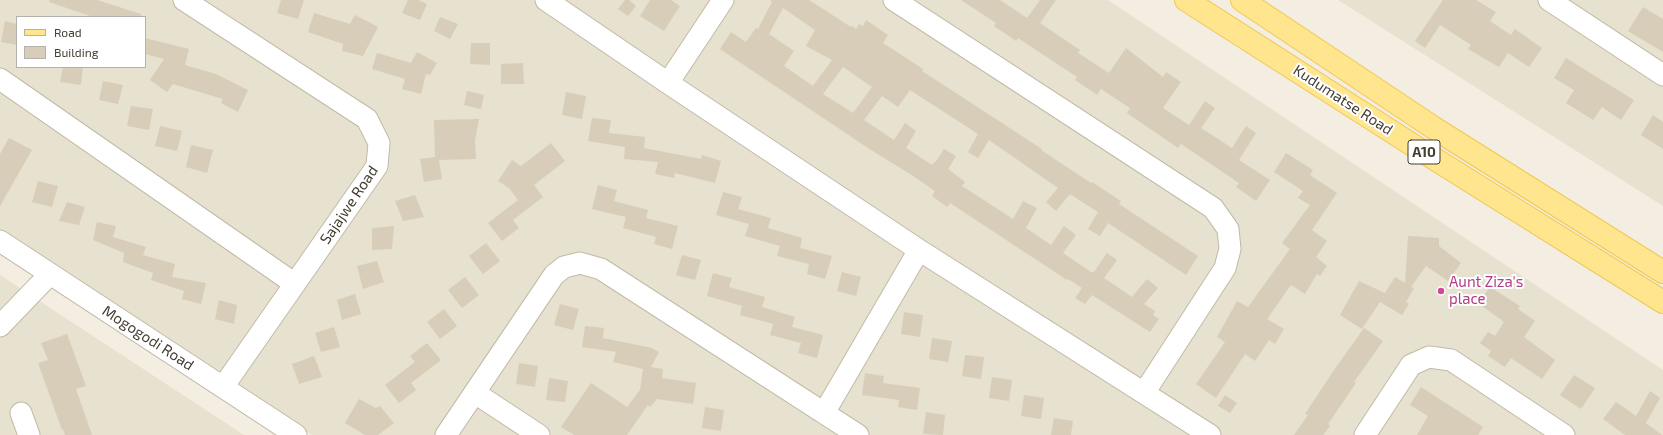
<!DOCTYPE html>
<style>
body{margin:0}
#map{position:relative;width:1663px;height:435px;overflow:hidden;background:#f3eee1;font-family:"Exo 2",sans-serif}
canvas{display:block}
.legend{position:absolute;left:16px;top:16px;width:130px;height:52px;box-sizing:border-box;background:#fff;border:1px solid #b4b2ad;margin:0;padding:5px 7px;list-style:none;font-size:12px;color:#443e32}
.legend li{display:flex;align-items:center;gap:8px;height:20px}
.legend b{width:20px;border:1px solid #b4b2ad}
</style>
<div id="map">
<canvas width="1663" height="435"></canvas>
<ul class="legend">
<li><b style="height:5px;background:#ffe58e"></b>Road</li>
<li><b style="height:11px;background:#d8cdb9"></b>Building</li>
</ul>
</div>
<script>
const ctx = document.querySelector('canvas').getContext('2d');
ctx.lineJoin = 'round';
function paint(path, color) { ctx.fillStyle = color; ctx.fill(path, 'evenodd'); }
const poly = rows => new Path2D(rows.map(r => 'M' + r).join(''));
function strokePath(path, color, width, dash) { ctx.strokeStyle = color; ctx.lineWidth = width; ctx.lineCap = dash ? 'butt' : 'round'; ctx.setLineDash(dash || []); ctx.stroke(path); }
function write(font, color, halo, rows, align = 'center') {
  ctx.font = font + ' "Exo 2",sans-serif'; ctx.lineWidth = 4; ctx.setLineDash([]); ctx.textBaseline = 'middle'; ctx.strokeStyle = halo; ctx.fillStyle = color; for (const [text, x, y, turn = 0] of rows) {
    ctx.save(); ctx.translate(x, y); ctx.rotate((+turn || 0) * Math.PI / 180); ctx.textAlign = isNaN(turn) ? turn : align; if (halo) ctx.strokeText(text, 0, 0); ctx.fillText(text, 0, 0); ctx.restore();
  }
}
paint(poly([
 [0,0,1108,0,1663,370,1663,435,312,435,0,235],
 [17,17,145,17,145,67,17,67],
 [1338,0,1663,0,1663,206],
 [0,275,244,435,0,435]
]), '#e7e1cf');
paint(poly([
 [50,0,97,0,141,14,141,17,93,17,49,2],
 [281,0,304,0,298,19,277,13],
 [408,0,418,0,427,4,420,20,402,13],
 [625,0,629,0,636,6,628,16,618,9],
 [650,0,671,0,680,6,664,31,640,16],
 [770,0,809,0,851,27,852,26,856,29,859,24,863,26,866,20,888,35,883,43,923,69,922,71,1042,149,1041,150,1091,183,1092,182,1121,201,1119,204,1198,256,1186,275,1108,223,1100,236,1088,229,1098,212,1070,194,1056,211,1046,202,1058,188,989,140,978,158,968,152,978,134,910,90,898,107,882,96,864,120,894,140,905,123,916,131,906,148,932,165,934,162,935,163,944,149,956,156,948,169,965,182,962,186,1013,219,1023,201,1037,208,1026,228,1051,245,1064,226,1076,235,1063,253,1091,272,1094,272,1107,253,1117,260,1104,278,1132,297,1147,279,1158,288,1144,304,1155,311,1153,315,1159,319,1150,332,1092,295,1085,304,1075,298,1082,288,1068,279,1067,280,950,203,947,207,932,196,935,191,913,176,868,148,720,49,731,32,746,42,756,28,758,29,772,2],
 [783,8,815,30,806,46,832,60,813,86,784,66,794,51,769,34],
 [843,67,872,87,853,113,823,94],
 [961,0,1000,0,1027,18,1040,0,1056,0,1040,23,1080,50,1078,53,1109,73,1126,48,1163,77,1166,72,1181,82,1163,108,1189,125,1205,101,1215,108,1201,128,1232,148,1246,126,1256,133,1239,160,1270,180,1256,201,1236,187,1239,183,1181,144,1178,148,1127,113,1130,108,1101,89,1097,95,1075,80,1077,77,1018,38,1016,41,994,26,996,23],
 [1443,0,1476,0,1496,12,1490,21,1511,35,1515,29,1542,48,1529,67,1508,53,1499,67,1468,49,1471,45,1440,25,1425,48,1415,41],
 [1643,7,1663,19,1663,52,1628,31],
 [314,13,350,24,355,15,378,27,363,56,342,51,343,44,308,32],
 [440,17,458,24,450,39,434,31],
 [5,21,17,24,17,45,1,42],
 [145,38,189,49,185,65,216,74,248,90,238,112,221,103,223,99,173,84,167,92,150,80,164,59,145,54],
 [471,43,490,43,490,65,470,64],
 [417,52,437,63,430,75,426,74,421,94,402,89,405,79,372,69,377,53,411,63],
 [1566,58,1634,100,1621,120,1602,107,1593,120,1566,103,1574,90,1554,78],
 [523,63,524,84,501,84,501,64],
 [63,67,83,67,81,85,60,82],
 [103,81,123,85,118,104,99,100],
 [467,91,484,95,481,109,464,105],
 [566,92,586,96,582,119,562,115],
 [131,106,153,109,149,130,127,126],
 [1653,115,1663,122,1663,149,1641,135],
 [592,118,611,120,609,133,645,137,644,148,701,159,702,155,721,161,715,183,675,173,674,178,655,174,658,162,624,159,625,147,588,141],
 [479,119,475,140,476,159,439,160,442,179,424,182,420,159,435,157,434,120],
 [160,126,182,131,177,151,155,146],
 [9,138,32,150,0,206,0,154],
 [551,143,565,161,534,185,543,197,513,220,519,228,502,241,488,223,518,200,509,188,498,181,512,160,521,166],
 [191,145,213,150,207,173,186,167],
 [1286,153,1313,170,1310,175,1337,193,1312,230,1327,241,1316,257,1327,266,1320,276,1317,274,1305,294,1291,285,1267,319,1284,329,1275,344,1269,340,1255,361,1245,354,1216,398,1196,384,1225,342,1217,337,1237,301,1248,307,1290,249,1282,243,1310,205,1298,198,1303,191,1274,172],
 [38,181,58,186,52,207,32,202],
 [598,185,617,190,614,201,648,210,646,218,678,226,672,249,654,244,656,237,623,228,626,217,592,209],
 [723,192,742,197,738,209,771,218,768,228,802,238,800,248,832,256,825,279,807,274,809,264,777,256,780,246,745,236,749,224,716,215],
 [415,195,424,217,403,221,395,201],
 [67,202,85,207,79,225,59,221],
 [97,222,116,226,113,237,146,247,143,255,175,264,172,277,206,283,201,304,182,299,184,291,151,280,153,273,123,262,124,253,93,240],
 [394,226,392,249,372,250,372,228],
 [1408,236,1439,238,1439,246,1461,263,1448,281,1426,266,1411,287,1414,288,1406,302,1409,304,1402,315,1380,302,1362,329,1340,315,1359,281,1385,293,1395,277,1405,283],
 [486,243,500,261,483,274,469,256],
 [682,255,701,260,695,280,676,275],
 [377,261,384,282,363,289,357,266],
 [842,272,861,277,856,296,837,291],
 [713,273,732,278,729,287,765,297,762,307,795,317,792,327,823,335,817,358,798,353,801,343,770,335,773,324,740,315,742,306,707,296],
 [465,277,479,295,462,308,448,290],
 [1490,287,1520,306,1518,309,1535,321,1524,337,1555,360,1542,379,1511,358,1505,367,1488,356,1491,351,1480,343,1488,332,1495,336,1504,322,1478,303],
 [355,294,361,314,342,320,337,300],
 [219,300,237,305,234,324,215,319],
 [560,304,579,309,573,330,554,325],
 [444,309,457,326,440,339,427,322],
 [904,312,923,315,920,337,901,334],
 [585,326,604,328,603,338,652,348,659,352,651,367,663,369,662,378,696,383,693,404,657,399,650,407,648,405,627,435,574,435,561,427,591,383,627,407,640,390,643,369,613,362,616,352,582,347],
 [334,327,340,347,321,352,315,333],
 [1364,328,1383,341,1354,382,1356,383,1328,424,1330,426,1323,435,1294,435,1308,415,1305,414,1334,370],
 [67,334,86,386,76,389,92,435,65,435,63,429,62,430,38,363,48,360,41,343],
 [932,338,952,341,948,362,929,359],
 [427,343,441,360,411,383,416,390,399,403,385,385,415,362,410,356],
 [965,355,984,357,981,379,962,376],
 [314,356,322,377,299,384,292,364],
 [519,363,538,366,535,387,516,384],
 [865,373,884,376,883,383,920,388,917,410,898,407,899,400,862,395],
 [1574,375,1595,388,1581,409,1560,395],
 [992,377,1012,380,1009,401,989,398],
 [549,378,568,381,565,402,546,400],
 [1421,387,1483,427,1478,435,1417,435,1428,416,1410,405],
 [1650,391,1660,398,1646,423,1662,435,1625,435,1603,419,1616,402,1636,416],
 [1024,395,1044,398,1041,419,1021,416],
 [1225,395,1237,403,1230,413,1218,406],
 [359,399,376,408,380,406,394,423,378,435,365,435,345,423],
 [705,407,724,410,721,431,702,428],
 [926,412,945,415,943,435,923,434],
 [1054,418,1073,421,1071,435,1051,435]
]), '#d8cdb9');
const minor = poly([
 [184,0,367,119,379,143,377,166,223,387],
 [546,0,668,83,919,250,1210,435],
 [894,0,1213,208,1228,229,1230,249,1225,268,1144,393],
 [1549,0,1663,75],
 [0,79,295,284],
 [668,83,723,0],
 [0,241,296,435],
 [0,326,50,274],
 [475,393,539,435],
 [21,413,29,435],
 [824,413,919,250],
 [446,435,554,275,564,267,580,263,601,269,858,435],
 [1365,435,1411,365,1429,357,1451,360,1564,435]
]);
const major = poly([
 [1186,0,1422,151,1663,302],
 [1242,0,1434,128,1663,272]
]);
strokePath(minor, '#c1baa6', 23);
strokePath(major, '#eec854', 24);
strokePath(minor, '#fff', 21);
strokePath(major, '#ffe58e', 22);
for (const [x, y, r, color] of [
 [1441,291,4,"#d1479c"]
]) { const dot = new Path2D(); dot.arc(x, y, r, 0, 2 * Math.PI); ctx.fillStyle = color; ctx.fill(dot); strokePath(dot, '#fff', 1.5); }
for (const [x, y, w] of [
 [1424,152,32]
]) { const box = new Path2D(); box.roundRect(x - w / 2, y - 12, w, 24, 3); ctx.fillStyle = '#fff'; ctx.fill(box); strokePath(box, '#443e32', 1); }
write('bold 14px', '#443e32', null, [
 ["A10",1424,152]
]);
write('15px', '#443e32', '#fff', [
 ["Kudumatse Road",1343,100,33],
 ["Sajajwe Road",349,205,-56],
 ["Mogogodi Road",148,338,33]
]);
write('15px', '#b23c85', '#fff', [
 ["Aunt Ziza's",1449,282],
 ["place",1449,299]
], 'left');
</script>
